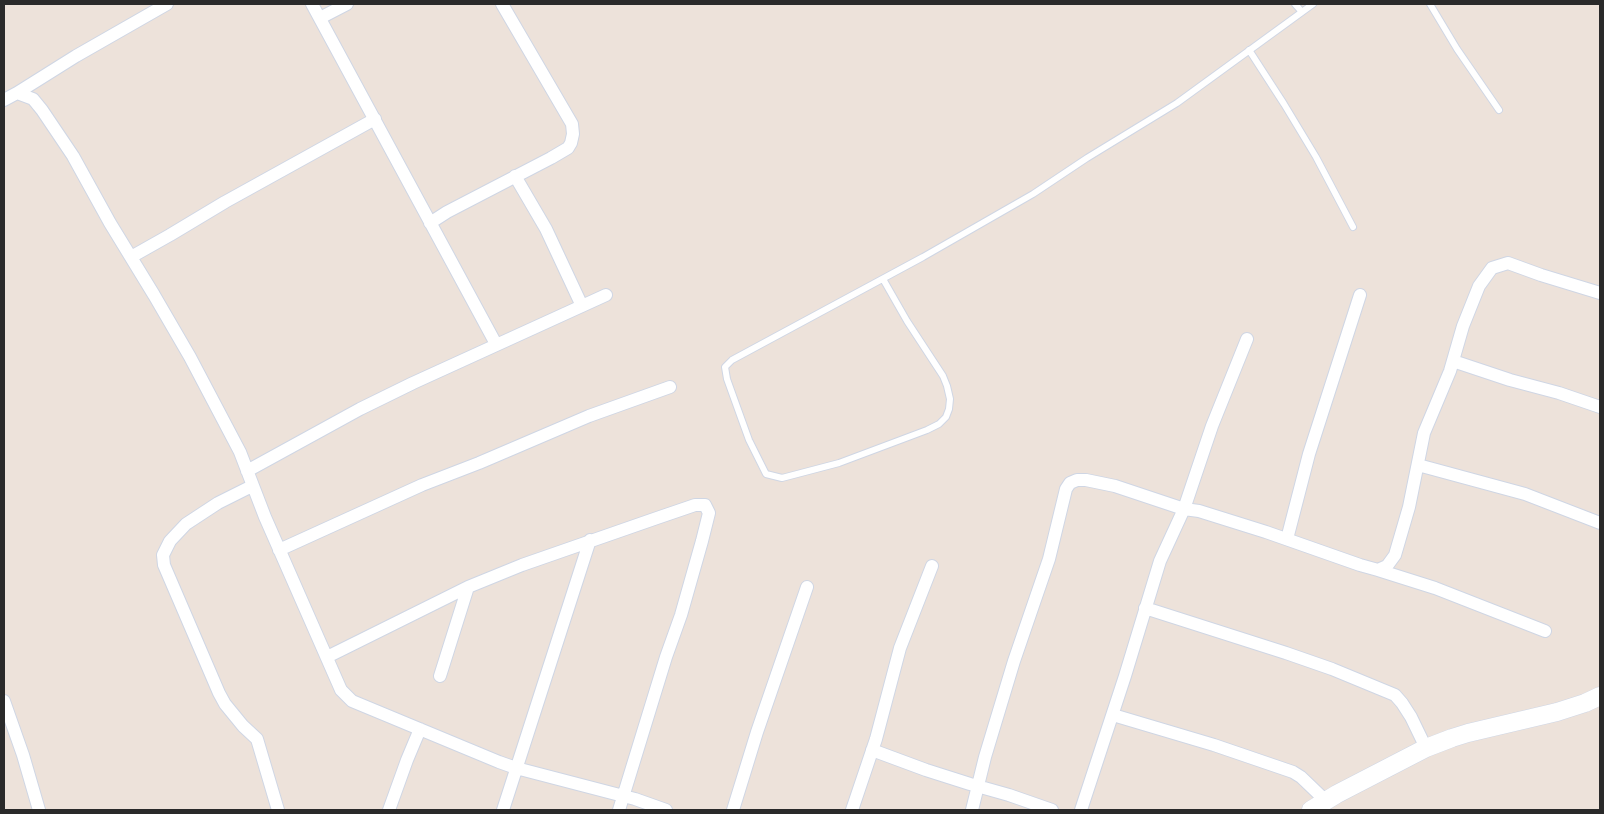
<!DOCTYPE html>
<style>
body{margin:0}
#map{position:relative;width:1604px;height:814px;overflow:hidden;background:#ede2da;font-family:"Archivo Narrow",sans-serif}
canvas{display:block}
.frame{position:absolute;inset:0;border:5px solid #2a2a2a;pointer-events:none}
</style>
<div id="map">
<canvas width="1604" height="814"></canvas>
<div class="frame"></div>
</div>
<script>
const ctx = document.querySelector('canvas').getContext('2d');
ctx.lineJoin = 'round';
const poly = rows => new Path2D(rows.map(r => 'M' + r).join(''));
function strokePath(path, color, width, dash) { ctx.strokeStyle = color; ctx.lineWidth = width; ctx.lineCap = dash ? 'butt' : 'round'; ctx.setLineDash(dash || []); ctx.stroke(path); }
const lane = poly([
 [1295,4,1302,12],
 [1430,4,1457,49,1499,110],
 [1249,50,1284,104,1316,157,1353,227],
 [883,279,907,321,943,376,947,386,950,399,949,409,946,417,939,424,927,430,839,463,782,478,766,474,749,440,727,379,725,367,732,360,923,257,1033,194,1087,158,1177,103,1313,4]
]);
const street = poly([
 [312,4,496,344],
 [320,18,347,4],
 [17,93,76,56,167,4],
 [4,100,17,93,33,99,42,110,73,156,110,223,154,295,190,357,240,452,265,517,341,690,352,701,499,762,516,768,635,799,666,810],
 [515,176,546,229,582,306],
 [430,223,447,212,551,158,568,148,571,143,573,134,572,124,502,4],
 [131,257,170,235,225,202,375,119],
 [1453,361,1510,380,1559,393,1600,407],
 [1418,465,1525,494,1600,523],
 [247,471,360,409,413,383,606,295],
 [252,486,218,503,186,524,170,541,163,555,164,565,219,693,225,704,243,726,257,739,278,810],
 [1287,539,1309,454,1360,295],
 [279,550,422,485,479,463,589,416,670,387],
 [1378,570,1435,588,1545,631],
 [1145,608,1286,653,1332,669,1395,695,1402,703,1411,717,1426,748],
 [327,657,468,587,522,565,657,518,695,505,705,505,709,513,702,541,681,615,666,657,619,810],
 [440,676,468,587],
 [4,701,23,755,39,810],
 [1113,715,1214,745,1293,772,1301,777,1326,801],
 [872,750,926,770,970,784,1009,795,1052,810],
 [389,810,407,760,420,729],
 [503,810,590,540],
 [733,810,757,732,807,587],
 [852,810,876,739,900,648,932,566],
 [972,810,985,757,1014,661,1049,559,1066,489,1070,483,1077,480,1086,480,1115,486,1184,509,1199,511,1266,532,1360,565,1378,570,1387,566,1395,555,1409,507,1424,433,1450,371,1463,326,1479,286,1492,268,1508,263,1541,275,1600,293],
 [1081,810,1125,676,1160,561,1184,509,1212,426,1247,339]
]);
const secondary = poly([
 [1311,810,1337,794,1426,748,1452,738,1468,733,1557,712,1585,703,1600,696]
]);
strokePath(lane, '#cfd6e4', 8);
strokePath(street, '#cfd6e4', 14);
strokePath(secondary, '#cfd6e4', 19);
strokePath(lane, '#fff', 6);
strokePath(street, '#fff', 12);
strokePath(secondary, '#fff', 18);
</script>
